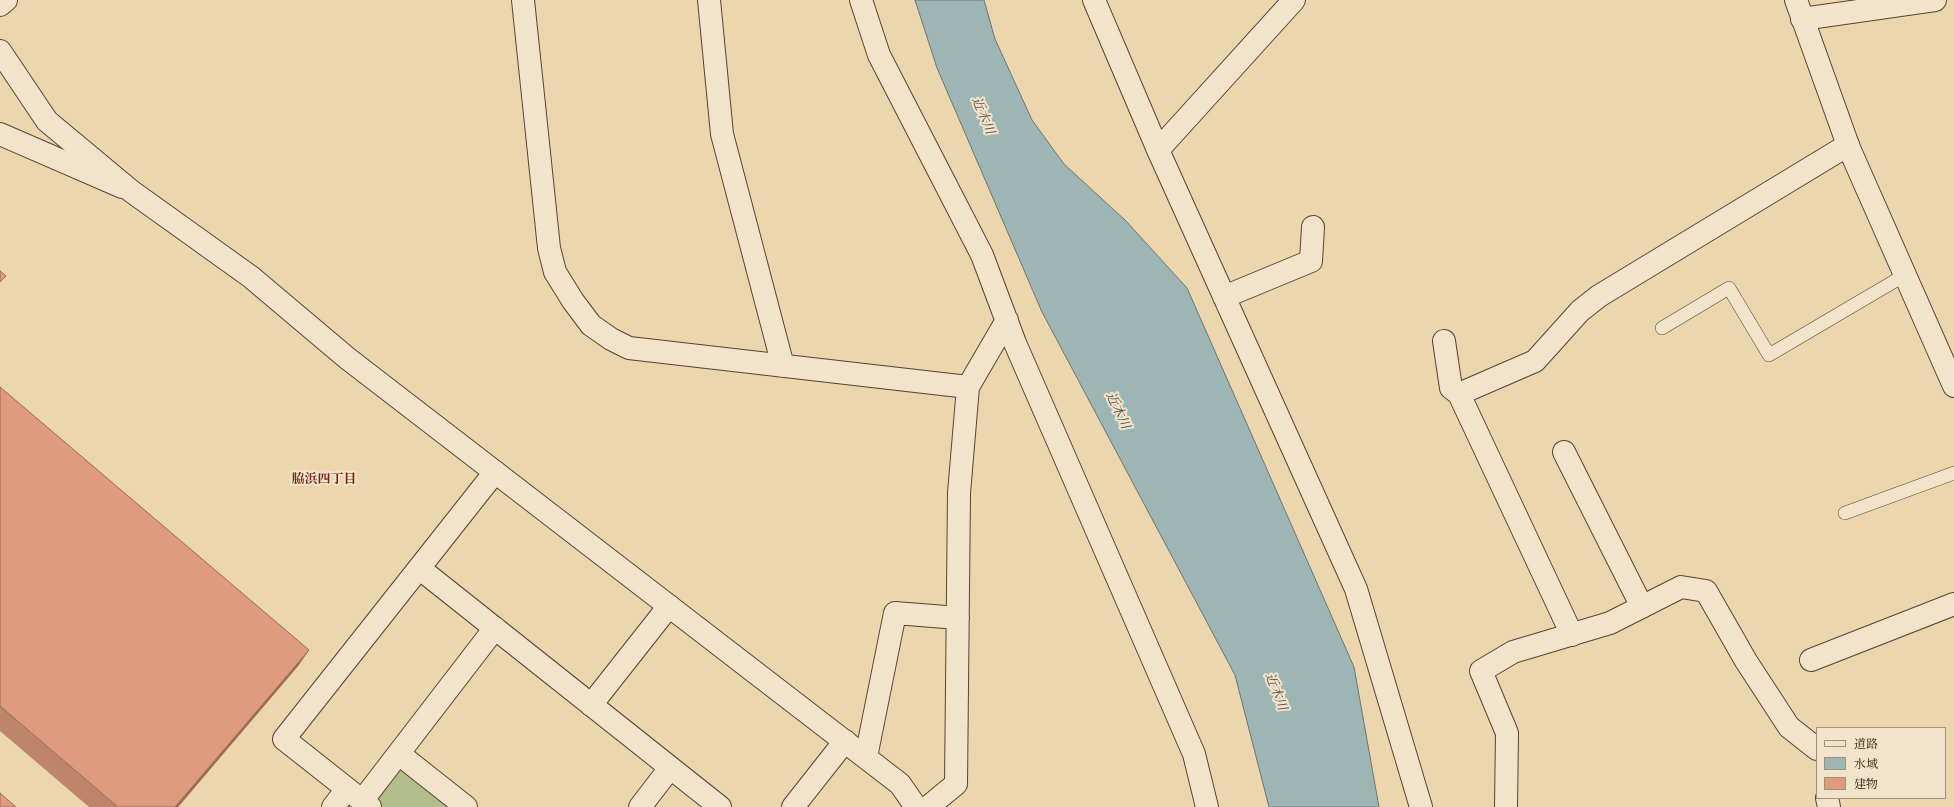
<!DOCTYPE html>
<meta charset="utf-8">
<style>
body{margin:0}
#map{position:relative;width:1954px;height:807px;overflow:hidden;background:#ebd6ad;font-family:"IM FELL English","Noto Serif JP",serif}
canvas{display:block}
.legend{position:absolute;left:1816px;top:727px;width:130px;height:72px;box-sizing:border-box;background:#f2e4ca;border:1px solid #a2907c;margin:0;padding:5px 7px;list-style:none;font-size:12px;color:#2a1208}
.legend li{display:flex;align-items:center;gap:8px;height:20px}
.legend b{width:20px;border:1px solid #a2907c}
</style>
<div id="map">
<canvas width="1954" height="807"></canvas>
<ul class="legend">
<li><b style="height:5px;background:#f2e4ca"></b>道路</li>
<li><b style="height:11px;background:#9db6b5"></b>水域</li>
<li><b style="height:11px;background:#de9b7e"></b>建物</li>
</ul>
</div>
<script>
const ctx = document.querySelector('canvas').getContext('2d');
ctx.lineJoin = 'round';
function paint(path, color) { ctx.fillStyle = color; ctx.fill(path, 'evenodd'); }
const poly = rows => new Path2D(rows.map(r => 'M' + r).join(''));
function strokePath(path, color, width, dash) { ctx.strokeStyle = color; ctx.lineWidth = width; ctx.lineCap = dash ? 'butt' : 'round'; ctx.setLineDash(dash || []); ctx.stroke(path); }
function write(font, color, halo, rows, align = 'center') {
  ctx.font = font + ' "IM FELL English","Noto Serif JP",serif'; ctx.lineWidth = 4; ctx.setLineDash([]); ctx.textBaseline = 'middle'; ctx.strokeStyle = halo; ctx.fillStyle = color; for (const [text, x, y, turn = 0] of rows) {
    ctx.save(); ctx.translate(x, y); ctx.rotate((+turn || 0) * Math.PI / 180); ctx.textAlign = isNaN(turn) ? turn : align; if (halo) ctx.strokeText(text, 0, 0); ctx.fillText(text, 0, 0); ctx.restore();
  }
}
paint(poly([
 [404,765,457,807,383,807,374,800]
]), '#b4be8d');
const water = poly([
 [915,0,984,0,995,39,1032,120,1064,164,1126,221,1187,288,1354,667,1379,807,1269,807,1235,675,1042,312,937,68,915,0]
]);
paint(water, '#9db6b5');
strokePath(water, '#6f7470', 1);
const service = poly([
 [1662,328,1729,288,1769,355,1905,275],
 [1845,513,1954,473]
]);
const minor = poly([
 [523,0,549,248,555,272,573,301,591,325,611,339,629,348,968,387],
 [709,0,722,134,783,366],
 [861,0,879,55,982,255,1015,343,1194,754,1207,807],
 [1094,0,1158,150,1356,589,1421,807],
 [0,5,6,0],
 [1802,19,1935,0],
 [0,134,122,187],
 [1158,150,1294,0],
 [1224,297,1311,261,1313,227],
 [1444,341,1451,388,1459,394,1535,361,1580,311,1599,296,1848,145],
 [1459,394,1572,635],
 [1564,452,1642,607],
 [419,568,720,807],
 [1811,660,1954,604],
 [591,705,669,606],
 [399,754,466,807],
 [866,757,895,613,958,618],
 [1827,798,1829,807],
 [362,801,495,628],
 [333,807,347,789],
 [370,807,284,739,495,472],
 [640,807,670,768],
 [793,807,845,741],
 [928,807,956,784,959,493,968,387,1007,320],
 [1506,807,1507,733,1481,671,1513,652,1610,623,1681,587,1706,591,1746,661,1789,727,1817,749]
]);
const tertiary = poly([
 [1796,0,1849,148,1954,386],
 [0,51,47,121,131,191,251,277,347,358,900,784,916,807]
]);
strokePath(service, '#5a4331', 14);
strokePath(minor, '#5a4331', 24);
strokePath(tertiary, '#5a4331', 24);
strokePath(service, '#f2e4ca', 13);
strokePath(minor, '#f2e4ca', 22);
strokePath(tertiary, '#f2e4ca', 22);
paint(poly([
 [0,387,309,650,298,666,178,807,89,807,0,731]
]), '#bf856c');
paint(poly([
 [309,650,298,666,178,807,175,807]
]), '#9b6c58');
const building = poly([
 [0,271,6,276,0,282,0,271],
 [0,387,309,650,175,807,118,807,0,706,0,387],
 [0,793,16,807,0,807,0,793]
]);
paint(building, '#de9b7e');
strokePath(building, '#9b6c58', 1);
write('italic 13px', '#524b45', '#f2e4ca', [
 ["近木川",982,116,68],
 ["近木川",1117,411,65],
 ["近木川",1275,692,69]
]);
write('bold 13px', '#7a1f14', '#f2e4ca', [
 ["脇浜四丁目",324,480]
]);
</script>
